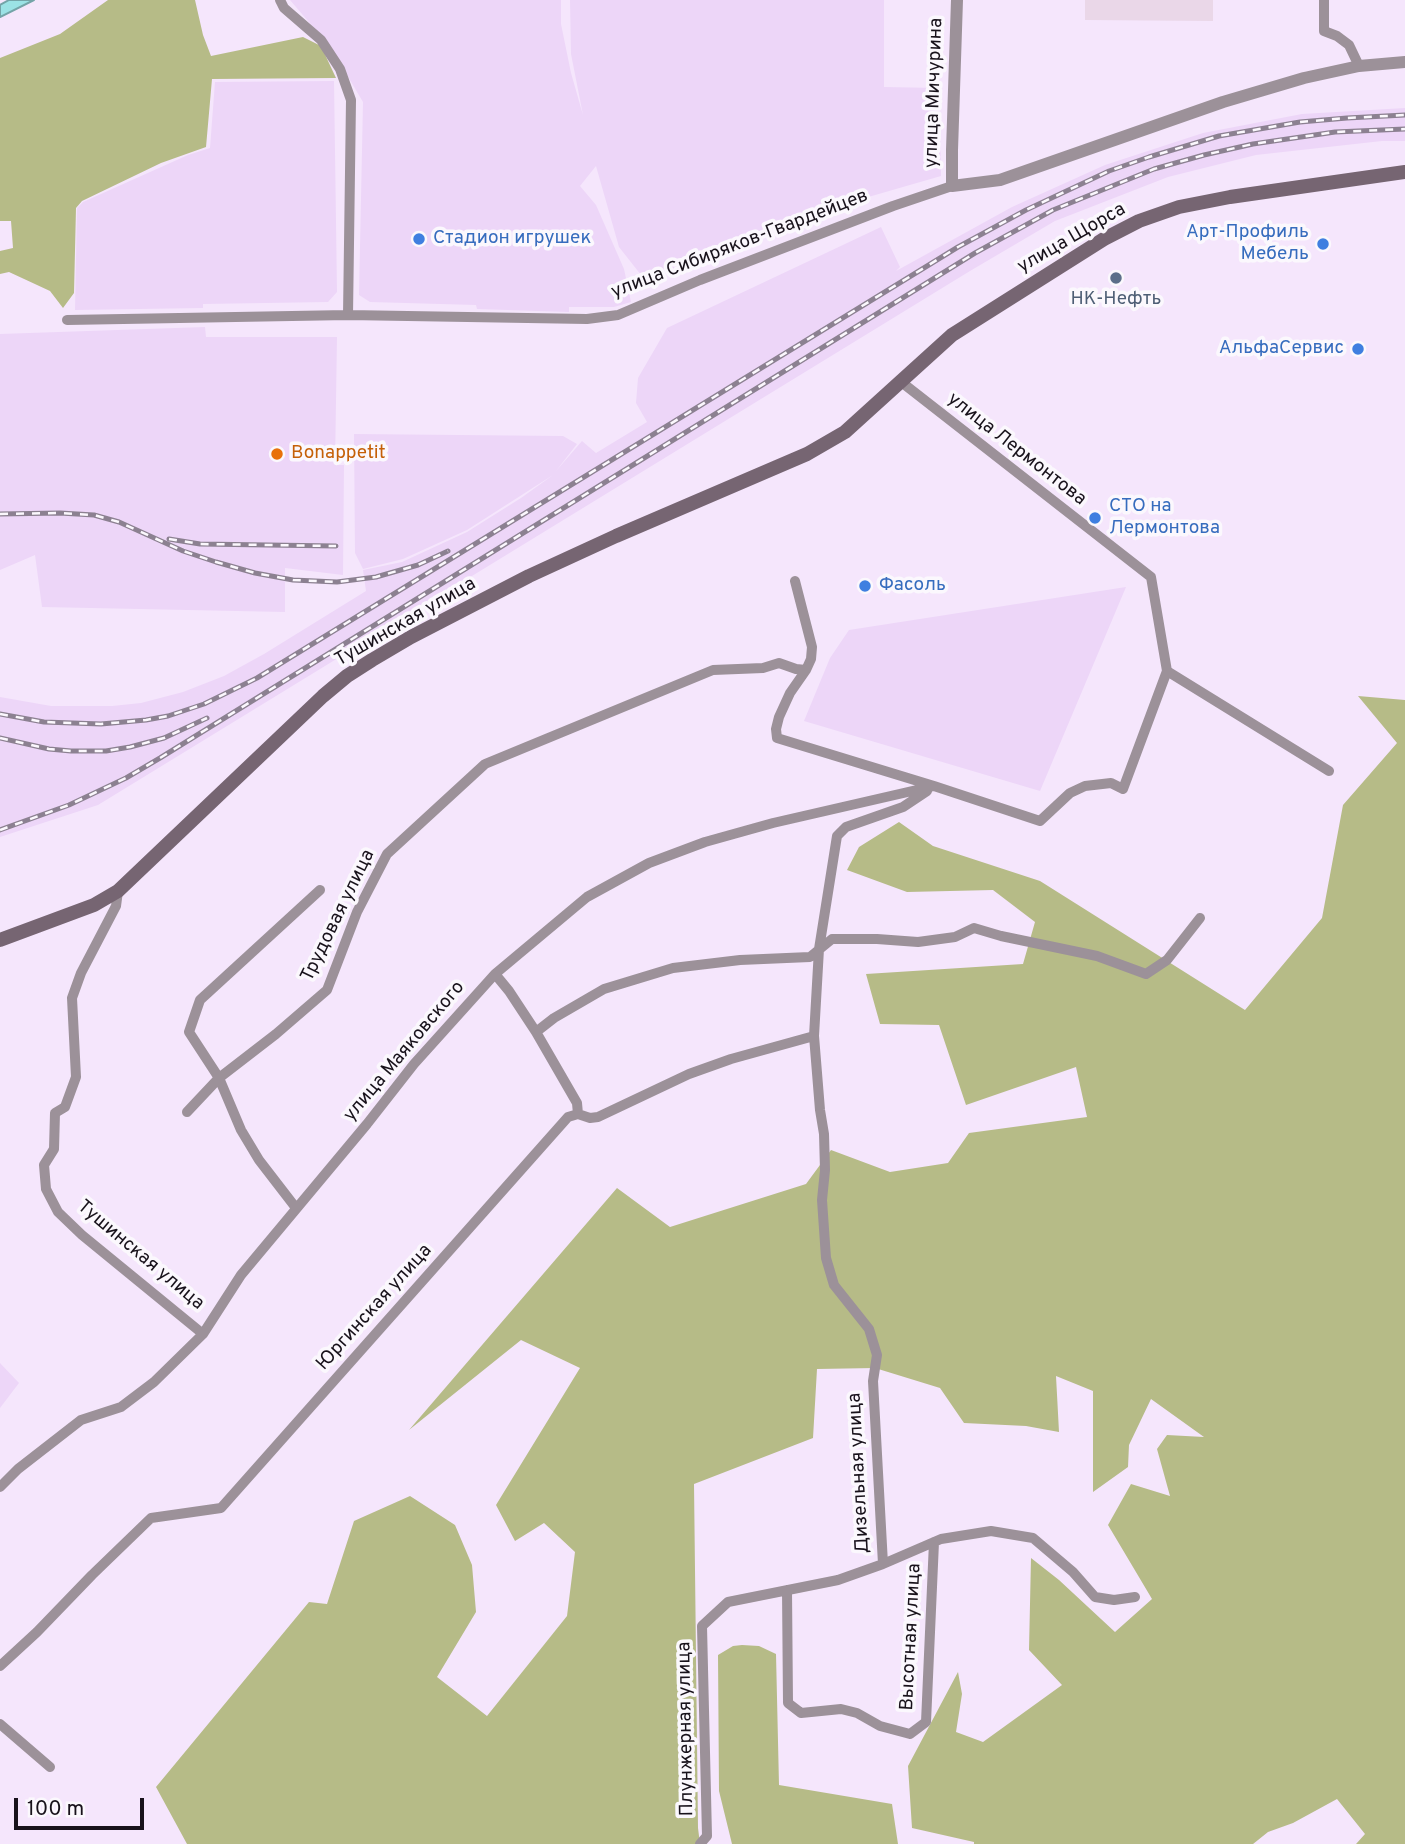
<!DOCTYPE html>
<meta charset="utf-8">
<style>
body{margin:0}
#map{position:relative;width:1405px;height:1844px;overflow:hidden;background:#f5e6fc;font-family:Overpass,sans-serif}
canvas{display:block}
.scale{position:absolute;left:14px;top:1798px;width:130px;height:32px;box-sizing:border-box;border:4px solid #18121b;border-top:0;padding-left:9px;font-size:21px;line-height:24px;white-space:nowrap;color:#18121b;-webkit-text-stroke:5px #fbf8fd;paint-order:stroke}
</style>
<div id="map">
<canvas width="1405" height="1844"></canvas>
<div class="scale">100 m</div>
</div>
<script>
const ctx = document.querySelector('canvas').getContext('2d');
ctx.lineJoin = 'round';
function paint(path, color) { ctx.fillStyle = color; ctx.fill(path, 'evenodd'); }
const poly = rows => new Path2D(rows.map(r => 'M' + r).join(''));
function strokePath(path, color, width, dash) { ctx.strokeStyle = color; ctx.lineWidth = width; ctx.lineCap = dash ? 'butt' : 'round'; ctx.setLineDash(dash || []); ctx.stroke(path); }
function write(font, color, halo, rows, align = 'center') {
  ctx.font = font + ' Overpass,sans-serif'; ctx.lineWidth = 7; ctx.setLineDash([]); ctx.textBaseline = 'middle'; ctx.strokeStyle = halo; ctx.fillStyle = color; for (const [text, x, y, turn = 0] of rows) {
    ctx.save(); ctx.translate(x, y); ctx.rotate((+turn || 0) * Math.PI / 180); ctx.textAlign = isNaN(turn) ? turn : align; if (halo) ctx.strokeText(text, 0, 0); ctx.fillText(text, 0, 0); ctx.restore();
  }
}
paint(poly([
 [290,0,561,0,561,24,571,73,583,115,571,54,570,0,884,0,884,87,939,88,941,176,851,202,742,240,645,280,619,247,596,166,580,186,596,205,624,269,631,302,614,307,569,307,569,312,477,309,476,305,370,302,359,295,363,102,331,48],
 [334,81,337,292,328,302,203,304,203,308,75,310,77,208,83,202,188,155,210,148,215,82],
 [1405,108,1405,141,1382,141,1256,155,1168,177,1055,221,970,271,98,805,0,837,0,697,51,706,112,706,141,703,183,692,224,676,264,654,366,591,363,570,402,562,467,532,521,498,553,475,467,530,403,559,363,569,355,553,354,434,563,436,577,444,556,471,582,441,596,453,647,422,636,403,638,378,667,328,881,227,900,267,896,271,1012,207,1105,165,1203,133,1302,114],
 [205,327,206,337,337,337,335,465,344,465,343,575,285,568,285,612,42,607,35,555,0,570,0,334],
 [1126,587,1040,791,804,721,830,658,849,630],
 [0,1363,19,1383,0,1408]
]), '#edd6f8');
paint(poly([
 [1085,0,1213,0,1213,21,1085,20]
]), '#ead7e8');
paint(poly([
 [108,0,195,0,203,35,211,56,303,37,321,46,336,78,212,79,206,147,161,163,82,201,76,208,74,293,63,308,50,291,9,272,0,274,0,251,13,248,11,221,0,221,0,58,60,34],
 [1358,696,1405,700,1405,1844,1356,1844,1365,1834,1337,1799,1293,1823,1268,1832,1253,1844,974,1844,974,1842,912,1828,908,1766,958,1672,962,1694,956,1732,983,1742,1062,1685,1029,1650,1031,1558,1059,1580,1115,1632,1152,1599,1108,1525,1131,1484,1170,1496,1157,1449,1167,1435,1204,1437,1151,1399,1129,1445,1128,1467,1093,1492,1093,1391,1056,1376,1059,1432,1026,1426,964,1423,940,1388,875,1368,817,1369,813,1438,694,1484,698,1828,700,1844,187,1844,156,1787,309,1602,327,1604,354,1521,410,1496,455,1525,472,1565,476,1612,437,1677,487,1716,567,1616,575,1552,544,1523,515,1541,496,1505,580,1368,521,1340,409,1430,617,1188,670,1227,806,1184,831,1150,890,1172,948,1163,969,1133,1087,1117,1076,1067,966,1105,939,1025,880,1024,866,974,1023,964,1035,922,993,890,907,892,847,870,859,847,899,822,933,846,1040,881,1245,1010,1322,918,1343,805,1397,743],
 [742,1645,759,1646,776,1654,779,1785,892,1804,898,1844,732,1844,719,1791,718,1655,733,1646]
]), '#b6bb87');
const water = poly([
 [9,0,34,0,0,17,0,5,9,0]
]);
paint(water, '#9be2e5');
strokePath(water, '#74a4a8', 2);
strokePath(poly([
 [280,0,284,8,321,40,340,69,351,100,348,315],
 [1324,0,1324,31,1337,36,1349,45,1359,66],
 [67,320,348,315,587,319,618,315,700,280,893,206,952,186],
 [900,381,1151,577,1167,671,1329,771],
 [795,581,812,647,811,659,806,670,790,693,779,717,776,729,777,738,934,786,1040,821,1070,793,1085,786,1111,783,1123,789,1167,671],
 [118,891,116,906,81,973,72,998,76,1077,65,1107,55,1113,54,1149,44,1165,46,1189,58,1212,82,1235,203,1334],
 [495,974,509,991,536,1032,554,1018,604,989,673,968,740,960,810,957,832,939,877,939,918,942,955,937,974,928,1001,936,1097,956,1146,974,1167,960,1200,918],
 [536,1032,577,1103,578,1114],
 [187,1112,219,1078,276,1034,327,990,357,912,387,854,485,764,713,670,763,668,779,663,796,669,806,670],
 [296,1208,259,1160,241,1130,219,1078,189,1032,200,1000,320,890],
 [0,1487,18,1469,81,1420,121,1407,154,1382,203,1334,241,1275,367,1124,414,1064,495,974,587,897,649,863,705,842,773,823,934,786],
 [883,1564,873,1381,877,1355,869,1329,834,1285,826,1258,822,1200,825,1170,824,1134,820,1110,814,1036,819,949,837,836,846,827,903,807,927,791],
 [787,1590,788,1703,801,1713,841,1709,857,1713,880,1726,910,1734,926,1722,934,1542],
 [0,1666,37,1632,92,1575,151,1518,221,1508,568,1117,578,1114,590,1118,598,1117,689,1074,731,1059,814,1036],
 [0,1724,50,1767],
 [700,1844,707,1836,702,1626,728,1602,838,1580,883,1564,941,1539,991,1531,1033,1538,1073,1572,1095,1597,1114,1600,1135,1597]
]), '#9c9199', 10);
strokePath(poly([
 [957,0,952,150,952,186,1000,180,1223,102,1304,78,1359,66,1405,62]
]), '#9c9199', 12);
strokePath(poly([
 [0,940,94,905,118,891,323,696,347,676,372,660,411,637,529,576,616,536,807,454,845,432,952,335,1104,239,1139,221,1179,207,1230,197,1405,172]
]), '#766572', 14);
const rail = poly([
 [0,514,60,513,94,515,119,522,183,551,216,562,255,573,293,580,337,582,376,577,418,565,448,551],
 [169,539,200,544,336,546],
 [0,714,44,722,101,724,146,720,168,716,204,704,257,678,958,247,1026,210,1109,171,1149,157,1219,136,1300,122,1347,118,1405,115],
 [0,738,49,749,71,751,106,751,130,747,164,738,207,718],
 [0,830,69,805,126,778,160,758,975,253,1053,210,1154,169,1204,155,1253,144,1335,132,1405,129]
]);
strokePath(rail, '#8c8191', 5);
strokePath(rail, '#fbf8fd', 2.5, [8]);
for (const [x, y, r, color] of [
 [419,239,7,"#3f7fe0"],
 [1323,244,7,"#3f7fe0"],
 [1116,278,7,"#5c6f8a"],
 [1358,349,7,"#3f7fe0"],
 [277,454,7,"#e8710a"],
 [1095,518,7,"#3f7fe0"],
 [865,586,7,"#3f7fe0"]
]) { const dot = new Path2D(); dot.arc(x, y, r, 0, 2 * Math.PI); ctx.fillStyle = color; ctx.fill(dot); strokePath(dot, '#fbf8fd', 2.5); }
write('19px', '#18121b', '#fbf8fd', [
 ["улица Мичурина",935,93,-88],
 ["улица Щорса",1072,239,-30],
 ["улица Сибиряков-Гвардейцев",740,245,-21],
 ["улица Лермонтова",1016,450,38],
 ["Тушинская улица",406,623,-30],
 ["Трудовая улица",339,916,-64],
 ["улица Маяковского",405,1052,-50],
 ["Тушинская улица",140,1256,40],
 ["Юргинская улица",375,1308,-48],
 ["Дизельная улица",860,1473,-93],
 ["Высотная улица",912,1637,-87],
 ["Плунжерная улица",687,1729,-91]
]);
write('19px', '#366cbe', '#fbf8fd', [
 ["Арт-Профиль",1309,233,"right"],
 ["Мебель",1309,255,"right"],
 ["Стадион игрушек",433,239],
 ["АльфаСервис",1344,349,"right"],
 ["СТО на",1109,507],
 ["Лермонтова",1109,529],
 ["Фасоль",879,586]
], 'left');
write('19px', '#4e5e75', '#fbf8fd', [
 ["НК-Нефть",1116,300]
]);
write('19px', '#c56008', '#fbf8fd', [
 ["Bonappetit",291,454]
], 'left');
</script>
